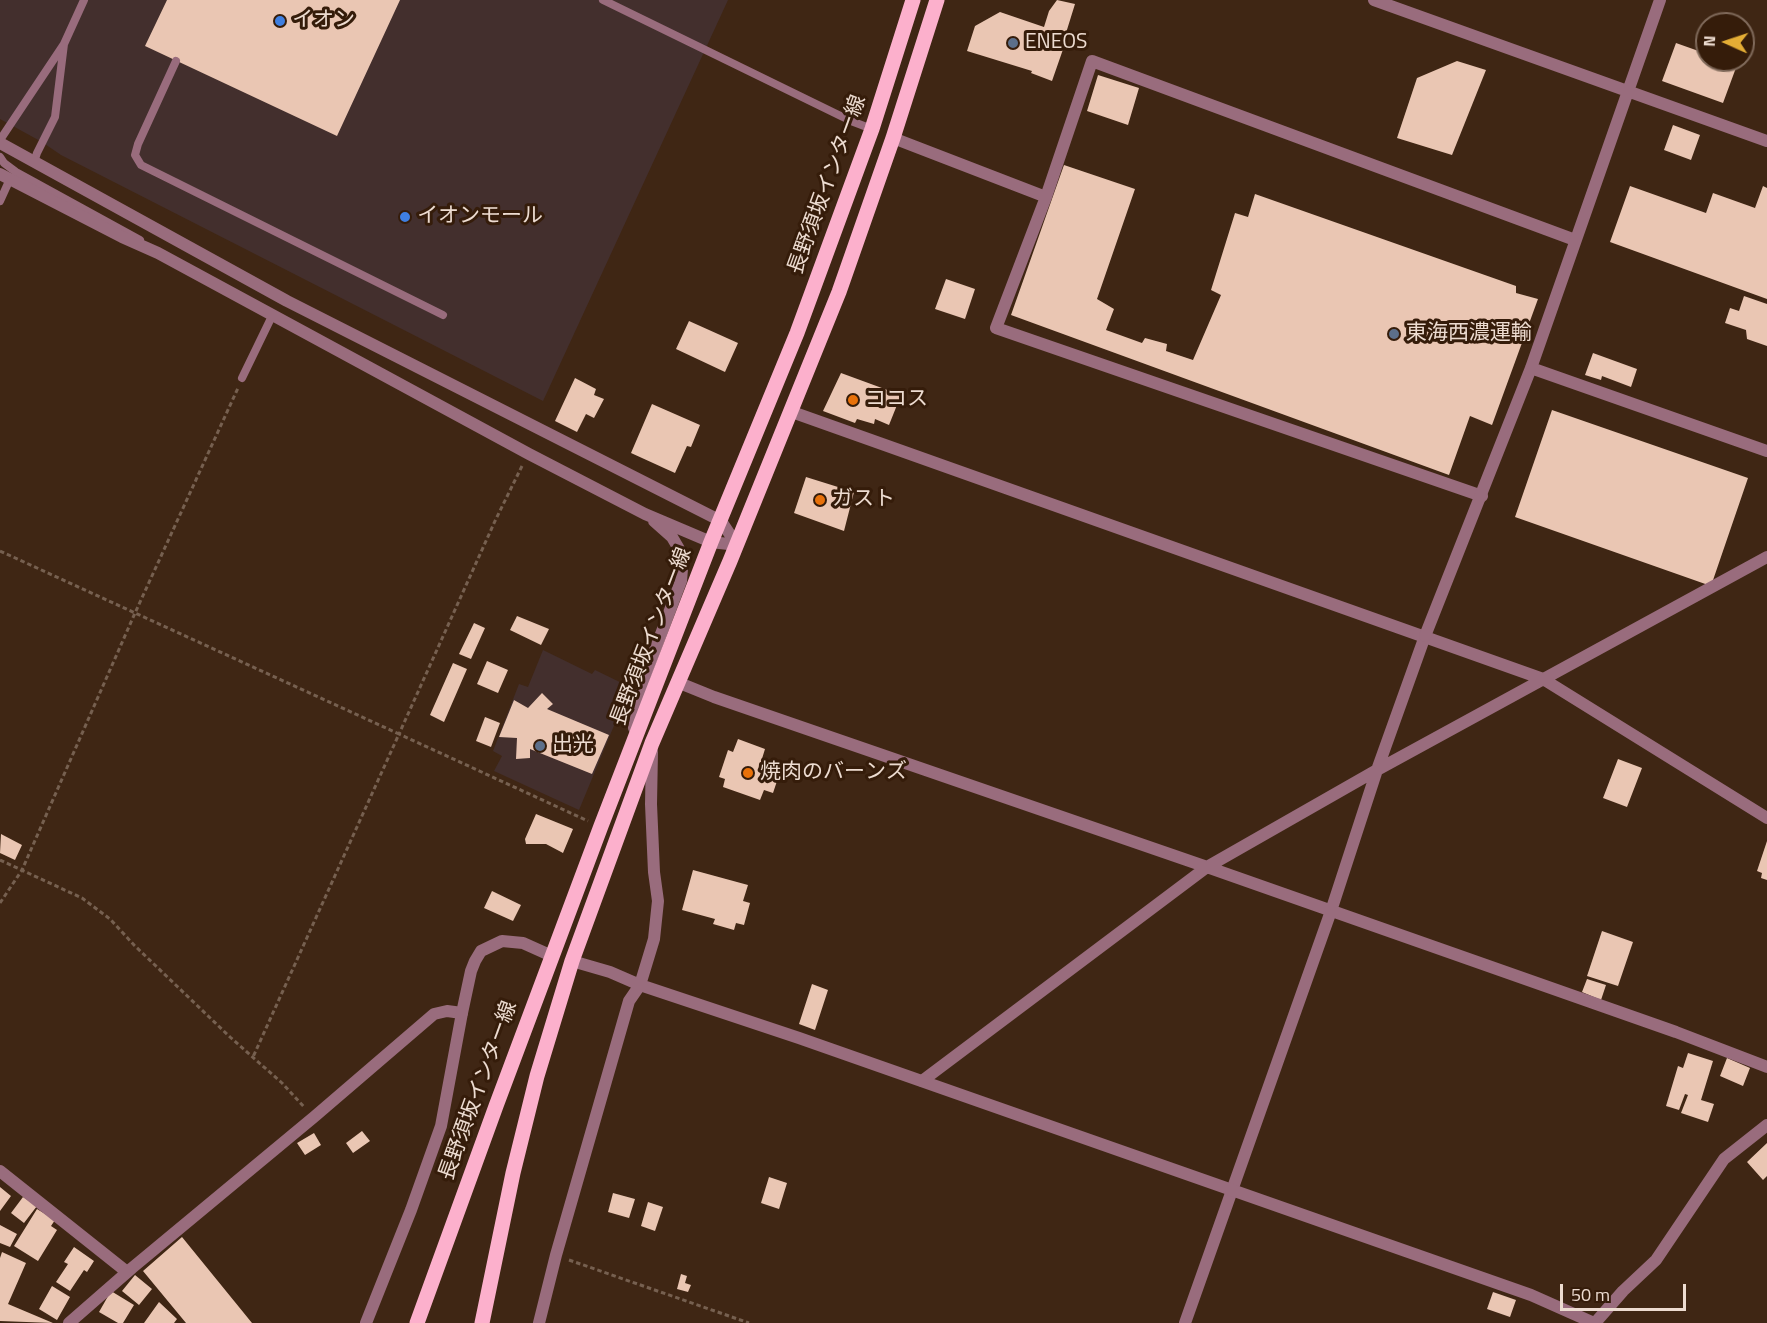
<!DOCTYPE html>
<meta charset="utf-8">
<style>
body{margin:0}
#map{position:relative;width:1767px;height:1323px;overflow:hidden;background:#3f2614;font-family:"Titillium Web",sans-serif}
canvas{display:block}
.north{position:absolute;left:1695px;top:12px;width:60px;height:60px;box-sizing:border-box;background:#351c0a;border:2px solid #7f695a;border-radius:50%;rotate:273deg;font-size:16px;font-weight:700;line-height:24px;text-align:center;color:#eddcd1}
.north::after{content:'';display:block;margin:auto;width:21px;height:27px;background:#e4ad35;clip-path:polygon(50% 0,100% 100%,50% 72%,0 100%)}
.scale{position:absolute;left:1560px;top:1284px;width:126px;height:27px;box-sizing:border-box;border:3px solid #eddcd1;border-top:0;padding-left:8px;font-size:18px;line-height:21px;white-space:nowrap;color:#eddcd1;-webkit-text-stroke:4px #351c0a;paint-order:stroke}
</style>
<div id="map">
<canvas width="1767" height="1323"></canvas>
<div class="north">N</div>
<div class="scale">50 m</div>
</div>
<script>
const ctx = document.querySelector('canvas').getContext('2d');
ctx.lineJoin = 'round';
function paint(path, color) { ctx.fillStyle = color; ctx.fill(path, 'evenodd'); }
const poly = rows => new Path2D(rows.map(r => 'M' + r).join(''));
function strokePath(path, color, width, dash) { ctx.strokeStyle = color; ctx.lineWidth = width; ctx.lineCap = dash ? 'butt' : 'round'; ctx.setLineDash(dash || []); ctx.stroke(path); }
function write(font, color, halo, rows, align = 'center') {
  ctx.font = font + ' "Titillium Web","Noto Sans JP",sans-serif'; ctx.lineWidth = 6; ctx.setLineDash([]); ctx.textBaseline = 'middle'; ctx.strokeStyle = halo; ctx.fillStyle = color; for (const [text, x, y, turn = 0] of rows) {
    ctx.save(); ctx.translate(x, y); ctx.rotate((+turn || 0) * Math.PI / 180); ctx.textAlign = isNaN(turn) ? turn : align; if (halo) ctx.strokeText(text, 0, 0); ctx.fillText(text, 0, 0); ctx.restore();
  }
}
paint(poly([
 [0,0,728,0,543,401,61,155,42,142,0,119],
 [543,650,592,674,595,670,630,687,579,810,494,771,502,756,493,751,519,684,528,687]
]), '#432f2d');
paint(poly([
 [167,0,400,0,337,136,145,46],
 [1057,0,1075,4,1066,33,1068,35,1052,81,1031,73,1032,71,967,51,975,26,1000,12,1044,27,1049,11],
 [1676,43,1707,54,1707,60,1723,60,1737,65,1723,103,1662,81],
 [1457,61,1486,70,1452,155,1397,138,1417,78],
 [1098,75,1139,88,1128,125,1087,111],
 [1673,125,1700,135,1691,160,1664,150],
 [1064,165,1135,189,1097,299,1114,309,1106,330,1142,343,1145,338,1167,344,1166,351,1193,360,1221,295,1211,290,1235,213,1248,217,1255,194,1516,286,1516,293,1538,299,1492,425,1470,416,1449,475,1011,315],
 [1630,186,1706,213,1713,193,1755,208,1763,186,1767,188,1767,299,1610,242],
 [946,279,975,289,965,319,935,309],
 [1744,296,1767,304,1767,346,1747,339,1746,330,1725,323,1730,308,1739,311],
 [689,321,738,343,725,372,676,349],
 [1593,353,1637,369,1631,387,1602,376,1601,380,1585,375],
 [841,373,901,395,889,425,875,419,874,424,857,419,855,423,823,411],
 [575,378,596,389,594,395,604,399,594,418,586,414,577,432,555,421],
 [652,404,700,425,691,447,687,446,675,473,631,453],
 [1552,410,1748,478,1711,586,1515,517],
 [806,477,854,492,844,531,794,513],
 [517,616,549,629,541,645,510,630],
 [474,623,485,628,471,659,459,654],
 [487,661,508,670,498,693,477,684],
 [453,663,467,669,444,722,430,715],
 [542,693,553,704,547,709,609,735,592,774,530,749,530,758,516,759,517,738,499,737,514,700,528,708],
 [485,717,500,723,491,747,476,741],
 [738,739,765,749,761,762,781,769,773,793,764,790,760,800,723,787,725,779,719,777,728,750,733,752],
 [1618,759,1642,768,1627,807,1603,798],
 [536,814,573,829,563,853,546,844,526,844,525,839],
 [1,834,22,845,15,860,0,853],
 [1767,841,1767,880,1761,878,1762,873,1757,871],
 [693,870,748,885,743,901,750,903,744,925,736,923,734,930,713,924,715,919,682,910],
 [492,891,521,905,513,921,484,908],
 [1602,931,1633,942,1618,986,1587,976],
 [1587,979,1606,985,1601,1000,1582,992],
 [812,984,828,990,815,1030,799,1024],
 [1688,1053,1713,1061,1701,1100,1714,1104,1708,1122,1681,1113,1688,1095,1685,1094,1679,1110,1666,1106,1678,1066,1683,1068],
 [1727,1058,1750,1068,1743,1086,1720,1076],
 [362,1131,370,1141,353,1153,346,1143],
 [314,1133,321,1145,305,1155,297,1143],
 [1767,1143,1767,1176,1763,1180,1747,1162],
 [769,1177,787,1183,779,1209,761,1203],
 [0,1187,11,1196,0,1211],
 [613,1193,635,1199,629,1218,608,1212],
 [23,1197,37,1206,24,1223,11,1213],
 [648,1202,663,1207,655,1231,641,1226],
 [37,1209,55,1220,51,1226,57,1230,38,1261,14,1246],
 [0,1225,17,1234,10,1247,0,1243],
 [182,1237,252,1323,186,1323,143,1271],
 [74,1247,94,1261,87,1272,84,1270,70,1291,56,1282,68,1264,64,1262],
 [2,1252,26,1263,8,1304,53,1323,0,1321,0,1258],
 [681,1274,687,1276,685,1283,691,1285,688,1292,677,1289],
 [135,1275,152,1289,139,1305,122,1291],
 [52,1286,70,1297,57,1320,39,1309],
 [111,1291,134,1305,123,1323,118,1323,99,1312],
 [1493,1292,1516,1300,1510,1317,1487,1309],
 [159,1302,177,1319,174,1323,144,1323]
]), '#eac6b3');
strokePath(poly([
 [522,466,495,521,399,734,588,821],
 [0,551,399,734,253,1057],
 [0,860,82,898,110,919,134,945,230,1037,282,1083,305,1108],
 [0,903,22,870,135,613,238,388],
 [569,1260,749,1323]
]), '#766050', 3, [4.5, 3]);
strokePath(poly([
 [603,0,851,121,872,129],
 [64,44,84,0],
 [176,61,138,144,135,155,141,165,443,315],
 [0,140,64,44,55,117,37,153,34,162],
 [0,157,4,163,16,172,140,240],
 [0,201,10,179],
 [242,378,273,314]
]), '#996c7d', 8);
strokePath(poly([
 [893,138,1046,197,1092,61,1575,240],
 [1046,197,996,328,1482,496],
 [792,412,1543,679,1767,818],
 [677,682,714,697,1207,867,1676,1032,1767,1067],
 [922,1081,1207,867,1377,770,1767,557],
 [0,1171,127,1272],
 [69,1323,132,1268,314,1117,434,1014,447,1011,462,1013],
 [1185,1323,1331,911,1377,770,1425,636],
 [1595,1323,1623,1291,1656,1260,1724,1159,1767,1125]
]), '#996c7d', 12);
strokePath(poly([
 [1374,0,1767,141],
 [0,143,287,301,721,521,737,545],
 [0,174,122,237,158,253,529,454,645,514,711,542,737,545],
 [1531,368,1767,451],
 [1425,636,1531,368,1660,0],
 [634,728,644,679,681,581,682,569,679,549,672,537,654,521],
 [572,961,610,972,640,985,799,1038,1531,1295,1594,1323],
 [366,1323,411,1210,441,1126,462,1013,471,971,475,961,481,951,502,941,523,943,552,956],
 [539,1323,556,1255,629,1001,640,985,654,939,658,901,654,872,651,804,652,752]
]), '#996c7d', 12);
strokePath(poly([
 [417,1323,496,1106,601,826,711,542,797,333,872,129,913,0],
 [482,1323,513,1173,537,1076,572,961,652,743,730,561,839,292,893,138,937,0]
]), '#fcb0cc', 15);
for (const [x, y, r, color] of [
 [280,21,6,"#3f7fe0"],
 [1013,43,6,"#5c6f8a"],
 [405,217,6,"#3f7fe0"],
 [1394,334,6,"#5c6f8a"],
 [853,400,6,"#e8710a"],
 [820,500,6,"#e8710a"],
 [540,746,6,"#5c6f8a"],
 [748,773,6,"#e8710a"]
]) { const dot = new Path2D(); dot.arc(x, y, r, 0, 2 * Math.PI); ctx.fillStyle = color; ctx.fill(dot); strokePath(dot, '#351c0a', 2); }
write('21px', '#eddcd1', '#351c0a', [
 ["イオン",292,21],
 ["ENEOS",1025,43],
 ["イオンモール",417,217],
 ["東海西濃運輸",1406,334],
 ["ココス",865,400],
 ["ガスト",832,500],
 ["出光",552,746],
 ["焼肉のバーンズ",760,773]
], 'left');
write('21px', '#eddcd1', '#351c0a', [
 ["長野須坂インター線",828,185,-70],
 ["長野須坂インター線",652,637,-69],
 ["長野須坂インター線",479,1091,-70]
]);
</script>
